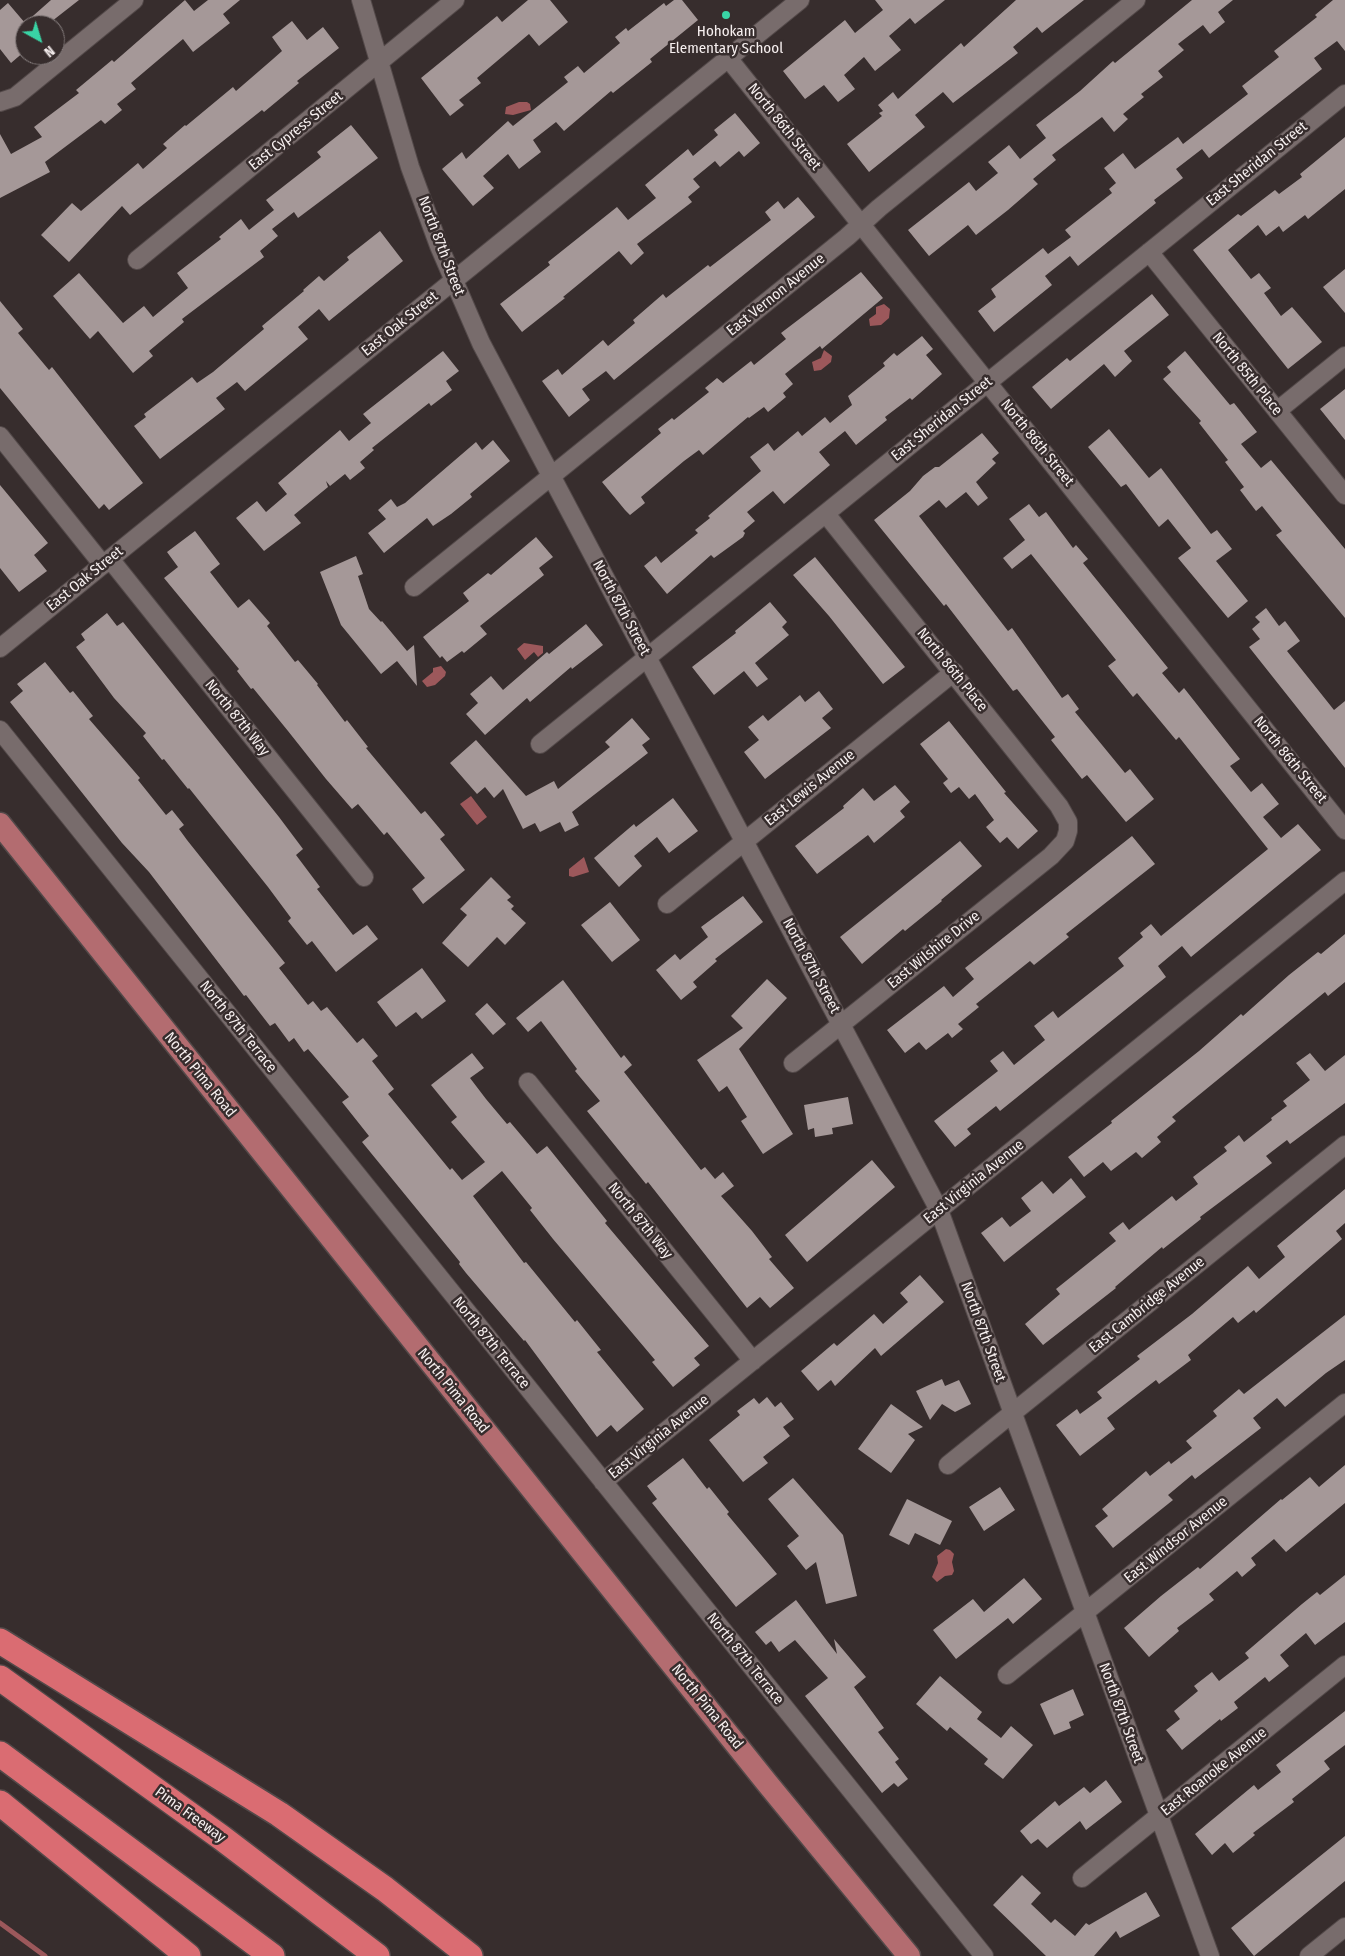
<!DOCTYPE html>
<style>
body{margin:0}
#map{position:relative;width:1345px;height:1956px;overflow:hidden;background:#372d2d;font-family:"Fira Sans Condensed",sans-serif}
canvas{display:block}
.north{position:absolute;left:15px;top:15px;width:50px;height:50px;box-sizing:border-box;background:#372d2d;border:1px solid #837b7b;border-radius:50%;rotate:141deg;font-size:14px;font-weight:700;line-height:20px;text-align:center;color:#f6efef}
.north::after{content:'';display:block;margin:auto;width:18px;height:22px;background:#39d4a5;clip-path:polygon(50% 0,100% 100%,50% 72%,0 100%)}
</style>
<div id="map">
<canvas width="1345" height="1956"></canvas>
<div class="north">N</div>
</div>
<script>
const ctx = document.querySelector('canvas').getContext('2d');
ctx.lineJoin = 'round';
function paint(path, color) { ctx.fillStyle = color; ctx.fill(path, 'evenodd'); }
const poly = rows => new Path2D(rows.map(r => 'M' + r).join(''));
function strokePath(path, color, width, dash) { ctx.strokeStyle = color; ctx.lineWidth = width; ctx.lineCap = dash ? 'butt' : 'round'; ctx.setLineDash(dash || []); ctx.stroke(path); }
function write(font, color, halo, rows, align = 'center') {
  ctx.font = font + ' "Fira Sans Condensed",sans-serif'; ctx.lineWidth = 5; ctx.setLineDash([]); ctx.textBaseline = 'middle'; ctx.strokeStyle = halo; ctx.fillStyle = color; for (const [text, x, y, turn = 0] of rows) {
    ctx.save(); ctx.translate(x, y); ctx.rotate((+turn || 0) * Math.PI / 180); ctx.textAlign = isNaN(turn) ? turn : align; if (halo) ctx.strokeText(text, 0, 0); ctx.fillText(text, 0, 0); ctx.restore();
  }
}
paint(poly([
 [519,102,527,102,530,104,531,110,513,115,505,114,506,107],
 [884,304,890,309,889,318,881,325,870,326,869,319,876,314,876,307],
 [824,350,832,356,831,362,821,370,814,371,812,362,821,358],
 [524,643,543,646,543,653,538,657,534,652,525,660,517,649],
 [441,666,446,672,445,676,435,685,427,687,422,681,433,672,433,668],
 [471,796,487,817,477,825,460,804],
 [584,857,589,872,573,877,569,876,569,869],
 [946,1549,950,1550,954,1554,952,1562,954,1571,952,1575,945,1576,937,1582,932,1577,938,1563,937,1556]
]), '#9c585b');
strokePath(poly([
 [0,1923,45,1956]
]), '#9c585b', 5);
paint(poly([
 [51,0,79,0,47,25,25,25,25,51,11,63,0,49,0,10,8,3,25,23],
 [185,0,194,11,208,0,240,0,223,14,230,23,193,52,183,39,131,83,136,89,117,104,122,110,105,124,101,120,45,162,50,172,0,198,0,134,11,154,42,137,34,127,79,93,76,90,112,60,114,62],
 [528,0,550,0,568,22,539,46,529,34,477,78,481,83,459,100,464,105,450,116,421,78,497,16,502,22],
 [674,0,682,0,698,20,650,59,652,62,613,93,611,91,564,131,556,122,533,140,541,152,519,169,508,154,483,176,494,188,473,206,442,169,462,152,466,159,508,121,513,126,568,82,564,77,578,66,584,73,620,43,615,37,626,28,628,31,664,3,666,6],
 [875,0,945,0,915,24,910,18,889,36,901,50,875,71,864,57,844,75,855,89,838,102,824,85,805,99,783,71,845,20,855,33,883,10],
 [1016,0,1084,0,1042,33,1037,27,1013,47,1018,53,953,103,943,92,915,115,925,127,869,172,847,144,882,116,879,113,883,111,878,105,893,92,898,99,961,43,964,47],
 [1192,0,1233,0,1218,12,1225,22,1210,34,1203,25,1178,44,1184,50,1158,71,1163,77,1141,94,1144,97,1123,114,1128,119,1114,132,1102,117,1052,155,1056,160,1033,179,1038,184,1008,210,976,235,968,225,929,256,908,230,969,182,976,191,998,173,988,162,1009,145,1020,159,1046,138,1036,125,1080,91,1113,61,1115,63],
 [1333,0,1345,0,1345,51,1337,41,1314,58,1322,69,1209,158,1202,149,1176,169,1183,178,1154,200,1156,203,1078,266,1070,256,1045,276,1052,285,994,332,978,311,996,297,991,289,1043,248,1048,254,1071,237,1065,230,1112,193,1109,189,1116,183,1104,168,1123,153,1135,169,1178,137,1183,144,1248,94,1242,86,1279,57,1274,51,1317,17,1315,15],
 [292,21,307,40,323,27,339,48,297,81,299,83,264,112,262,110,130,215,122,206,69,262,41,235,72,203,81,211,138,163,143,169,167,148,163,144,185,125,186,126,233,87,236,91,273,59,282,51,272,37],
 [735,113,760,143,744,157,739,151,720,167,715,161,693,179,700,187,688,197,692,202,637,244,644,253,631,265,619,251,563,297,565,298,522,332,500,304,550,265,548,262,617,207,628,220,656,198,645,185,688,149,693,156,718,135,714,130],
 [351,125,378,158,298,218,294,212,272,229,278,236,260,251,264,257,182,319,184,322,149,351,153,356,133,373,98,331,90,339,53,296,79,273,123,323,144,306,153,317,188,288,177,273,221,239,219,237,241,219,249,230,274,210,266,200,321,157,317,152],
 [1345,137,1345,189,1308,219,1305,215,1283,232,1279,226,1266,236,1258,225,1228,250,1251,279,1259,273,1271,288,1264,293,1281,316,1292,307,1322,342,1288,369,1193,250,1238,214,1241,216,1275,190,1279,194,1302,177,1300,174],
 [798,197,815,217,614,380,606,371,582,389,590,400,569,417,542,381,558,369,562,375,603,340,608,346,635,323,633,320,663,294,666,298,708,265,710,267,771,220,765,212,778,201,784,209],
 [380,231,403,261,329,321,319,309,298,327,308,339,245,391,237,382,216,398,225,409,160,459,134,426,146,417,144,414,192,377,197,383,213,372,264,329,262,326,304,291,303,290,319,276,324,281,349,260,347,257],
 [1345,269,1345,313,1323,287],
 [861,272,883,298,822,349,820,346,785,374,793,384,783,393,786,397,768,412,764,407,749,418,748,417,703,455,699,450,684,461,641,497,645,503,630,515,625,510,602,482,661,433,658,429,672,418,674,420,709,392,705,388,717,378,723,383,751,361,754,365,786,339,781,333],
 [1152,294,1169,315,1124,351,1132,361,1115,377,1104,364,1051,409,1032,387,1067,358,1070,361],
 [0,301,23,329,18,333,49,370,52,367,143,483,109,510,104,504,99,509,0,388],
 [922,336,933,349,926,355,942,374,912,400,910,398,885,417,887,420,856,445,845,431,819,452,830,465,784,504,773,491,747,512,755,521,743,531,745,533,743,537,714,558,711,555,667,594,644,566,656,556,661,563,698,533,695,530,710,518,708,516,761,471,750,457,768,443,774,451,798,431,802,436,825,417,830,423,852,405,848,396,885,366,883,363,894,353,897,356],
 [443,351,459,371,446,381,452,390,431,406,429,403,372,448,374,450,360,462,365,468,350,480,345,474,330,486,326,481,328,487,294,515,301,523,264,551,236,518,257,501,266,512,287,494,278,483,340,430,349,441,371,423,363,414],
 [1185,351,1230,405,1234,403,1257,432,1241,444,1261,468,1271,460,1345,549,1345,618,1276,535,1282,531,1262,506,1256,511,1240,490,1244,487,1225,462,1228,460,1199,423,1201,421,1163,379,1171,372,1167,367],
 [1345,389,1345,440,1320,409],
 [1109,429,1149,478,1161,468,1211,534,1217,530,1232,549,1216,561,1248,601,1228,618,1178,558,1191,548,1168,519,1159,527,1126,484,1121,487,1088,447],
 [982,433,999,453,992,459,996,463,976,482,988,498,978,506,966,492,946,508,939,500,919,516,1008,631,1012,628,1062,698,1068,694,1079,709,1075,712,1125,773,1130,769,1154,799,1126,822,1087,775,1082,779,1051,740,1055,737,1017,689,1013,691,946,604,944,606,874,520,910,491,923,476,935,467,939,467],
 [493,440,510,461,470,494,472,497,451,514,433,526,427,518,384,553,368,533,386,519,378,510,391,499,397,507,405,503,476,442,482,450],
 [0,485,48,543,34,555,47,571,19,592,0,568],
 [1029,504,1039,517,1046,512,1073,548,1076,545,1088,559,1083,563,1168,668,1162,673,1179,693,1184,688,1240,759,1230,766,1251,792,1262,783,1279,804,1263,817,1281,838,1298,824,1321,850,1191,957,1182,946,1158,966,1166,977,1000,1111,996,1106,967,1129,971,1134,955,1147,934,1121,998,1071,990,1061,1003,1051,1014,1065,1045,1040,1034,1026,1053,1011,1058,1018,1124,966,1118,958,1143,937,1140,933,1151,924,1161,936,1268,849,1179,737,1176,740,1137,693,1133,697,1108,666,1116,660,1031,554,1012,569,1003,558,1025,540,1009,519],
 [195,531,220,564,210,572,238,608,249,599,270,623,267,626,295,662,298,660,318,684,317,685,345,722,347,720,368,747,366,748,421,814,425,811,445,835,440,839,465,870,423,904,412,889,425,878,387,832,384,835,358,804,352,809,326,779,288,731,253,688,251,689,237,671,239,669,164,578,178,567,167,552],
 [536,537,553,557,539,568,544,575,480,626,487,634,464,653,462,651,447,662,442,656,440,658,423,637,469,601,463,593,488,573,491,575],
 [356,556,363,574,358,576,369,609,381,622,382,621,407,651,414,645,417,686,397,661,381,674,341,625,320,572],
 [815,557,905,667,883,684,829,616,793,575],
 [770,602,787,622,782,627,789,635,755,663,768,679,757,687,744,671,714,695,692,667,736,633,735,631],
 [1266,608,1279,626,1285,621,1300,641,1287,651,1334,710,1345,701,1345,768,1249,647,1260,639,1252,629,1260,622,1255,617],
 [107,613,117,626,123,622,279,817,303,849,296,855,320,887,317,889,353,935,367,925,378,939,336,972,312,941,307,945,288,921,291,918,268,887,189,788,188,789,164,759,162,760,143,736,146,733,114,698,76,647,85,640,81,634],
 [586,624,603,645,572,669,571,667,530,702,527,698,485,735,466,714,478,703,470,694,491,676,503,690,547,652,549,654],
 [45,662,70,693,73,691,93,716,89,719,140,778,138,780,166,815,172,810,184,825,179,829,187,840,285,963,279,968,308,1005,313,1001,321,1011,327,1007,357,1043,363,1038,378,1056,372,1061,394,1089,388,1094,450,1170,452,1168,462,1180,485,1162,451,1122,457,1117,431,1085,472,1053,484,1068,470,1078,486,1099,507,1124,510,1122,537,1154,547,1146,607,1221,605,1223,709,1346,694,1358,700,1365,673,1387,652,1362,655,1360,553,1239,530,1210,532,1208,502,1171,473,1196,524,1263,526,1262,575,1322,577,1320,601,1350,597,1352,644,1409,617,1432,611,1425,597,1437,525,1340,524,1341,466,1273,459,1264,460,1262,362,1142,369,1136,342,1102,349,1097,308,1049,304,1052,294,1038,289,1042,275,1023,270,1026,246,995,244,996,149,872,122,843,10,702,23,691,17,684],
 [819,691,833,709,822,718,831,728,765,779,744,752,759,740,748,727,763,715,768,721,800,695,805,702],
 [632,718,650,739,642,745,648,753,572,812,579,825,565,832,560,822,540,832,535,823,523,829,503,789,494,798,485,787,477,794,450,763,476,740,526,796,554,781,558,789,610,747,605,742],
 [949,721,1006,792,1004,793,1038,831,1018,849,1007,837,1000,843,986,827,994,820,975,794,969,799,959,787,951,793,943,783,948,779,920,744],
 [895,785,910,802,900,811,905,817,874,843,868,835,817,874,795,846,844,808,843,806,863,788,874,801],
 [673,798,698,831,669,853,657,837,634,856,642,866,619,887,594,858,634,824,636,827],
 [1132,836,1155,864,1066,934,1069,937,1034,965,1030,961,976,1004,979,1007,958,1024,963,1029,952,1038,948,1033,926,1050,919,1042,905,1053,887,1030,944,986,953,997,974,979,965,968],
 [960,841,982,866,941,900,942,901,905,931,903,929,862,964,840,937],
 [491,877,511,897,507,900,514,906,511,909,526,923,505,945,497,937,468,967,442,943,467,915,460,909],
 [743,896,763,922,715,959,717,961,693,982,697,987,681,1000,656,970,675,954,680,960,708,937,701,927],
 [610,902,640,940,612,962,581,925],
 [1345,934,1345,982,1328,996,1325,992,1172,1117,1176,1121,1157,1137,1161,1142,1142,1158,1136,1152,1111,1171,1103,1162,1084,1177,1068,1157,1112,1123,1111,1121,1199,1051,1241,1014,1243,1016,1289,975,1318,952,1321,954],
 [422,968,446,1001,422,1019,416,1012,396,1027,377,1002],
 [767,979,787,998,739,1049,793,1134,763,1154,741,1121,747,1117,727,1086,719,1092,697,1060,743,1028,731,1016],
 [563,980,621,1058,624,1055,632,1065,624,1072,701,1170,705,1167,715,1179,723,1172,734,1186,721,1196,752,1231,772,1257,769,1259,794,1288,770,1308,760,1297,747,1308,648,1182,646,1184,587,1111,600,1101,575,1071,577,1069,541,1021,528,1032,516,1018],
 [487,1003,506,1024,493,1035,475,1014],
 [1310,1053,1325,1071,1345,1055,1345,1103,1290,1144,1287,1140,1266,1156,1272,1163,1200,1217,1201,1219,1163,1249,1162,1247,1115,1287,1116,1288,1043,1345,1025,1324,1060,1294,1056,1289,1116,1241,1109,1233,1123,1222,1129,1230,1172,1196,1176,1201,1198,1184,1193,1177,1227,1151,1224,1147,1239,1135,1244,1142,1272,1120,1271,1118,1287,1106,1283,1101,1310,1080,1296,1063],
 [848,1097,853,1124,832,1128,833,1134,815,1137,814,1128,808,1130,804,1105],
 [872,1160,895,1187,807,1262,785,1235],
 [1071,1178,1086,1197,1004,1262,981,1233,1002,1217,1010,1227,1031,1211,1021,1198,1042,1181,1053,1194],
 [1345,1189,1345,1223,1336,1231,1342,1239,1256,1313,1254,1310,1238,1323,1233,1317,1188,1355,1191,1360,1159,1384,1156,1380,1107,1418,1115,1429,1080,1456,1056,1425,1077,1409,1080,1414,1102,1398,1097,1392,1140,1359,1137,1356,1192,1314,1248,1266,1259,1279,1285,1257,1277,1246],
 [920,1275,944,1302,881,1356,875,1348,835,1386,831,1380,818,1391,801,1371,834,1343,837,1346,874,1314,883,1324,908,1302,900,1293],
 [1345,1315,1345,1360,1326,1373,1285,1407,1277,1398,1253,1418,1261,1428,1195,1479,1192,1475,1168,1495,1173,1500,1113,1548,1095,1526,1108,1516,1102,1509,1146,1471,1150,1476,1169,1461,1171,1464,1192,1448,1186,1441,1217,1416,1213,1411,1239,1389,1244,1394],
 [942,1379,945,1386,959,1380,971,1404,955,1412,942,1404,930,1420,916,1391],
 [767,1397,775,1407,781,1402,794,1419,783,1427,790,1436,763,1457,768,1463,743,1482,709,1440,740,1415,737,1411,754,1398,759,1404],
 [891,1404,923,1427,908,1434,915,1440,891,1473,858,1449],
 [683,1458,707,1489,709,1487,729,1512,727,1514,777,1574,736,1607,652,1503,657,1499,647,1486],
 [1345,1465,1345,1503,1286,1552,1274,1539,1251,1558,1256,1565,1242,1577,1237,1571,1209,1594,1214,1600,1177,1628,1179,1631,1149,1657,1124,1628,1161,1596,1198,1567,1200,1569,1281,1499,1282,1500,1310,1477,1319,1487],
 [793,1478,843,1535,857,1596,826,1604,816,1562,806,1570,787,1546,799,1536,768,1499],
 [1000,1487,1015,1510,984,1531,969,1507],
 [907,1499,952,1521,940,1545,915,1533,909,1545,889,1535],
 [1345,1575,1345,1622,1315,1645,1306,1633,1280,1655,1289,1666,1269,1682,1265,1677,1234,1702,1238,1708,1221,1721,1220,1719,1182,1750,1166,1730,1180,1719,1174,1711,1198,1691,1194,1686,1212,1672,1219,1681,1249,1658,1245,1653,1302,1604,1317,1592,1320,1595],
 [1024,1578,1042,1599,1013,1624,1008,1618,956,1659,933,1630,973,1599,984,1612],
 [796,1600,837,1654,834,1639,866,1677,854,1687,884,1728,878,1732,899,1759,895,1762,908,1779,898,1787,894,1783,882,1793,805,1696,828,1678,795,1640,779,1652,771,1641,766,1645,755,1632],
 [940,1676,982,1712,977,1719,1001,1738,1011,1726,1033,1745,1003,1779,984,1764,988,1759,950,1727,947,1731,916,1704],
 [1073,1689,1084,1715,1069,1722,1071,1728,1054,1735,1040,1704],
 [1345,1711,1345,1745,1324,1761,1330,1769,1292,1799,1294,1802,1253,1833,1255,1835,1233,1853,1225,1843,1212,1855,1195,1834,1254,1785,1258,1790,1281,1772,1276,1765],
 [1106,1780,1122,1802,1086,1830,1080,1821,1047,1848,1038,1839,1031,1844,1020,1831,1055,1801,1059,1806,1084,1787,1090,1793],
 [1345,1836,1345,1881,1254,1956,1231,1928],
 [1022,1875,1041,1893,1031,1904,1051,1923,1055,1919,1075,1936,1086,1923,1089,1925,1146,1892,1160,1916,1120,1938,1116,1931,1094,1956,1046,1956,993,1905]
]), '#a59898');
const minor = poly([
 [361,0,410,167,439,246,481,343,939,1210,1210,1956],
 [728,58,1345,830],
 [0,102,15,97,134,0],
 [1149,252,1345,495],
 [137,260,455,0],
 [1277,411,1345,356],
 [0,436,103,565],
 [110,559,364,877],
 [414,587,847,237,879,208,1136,0],
 [0,648,800,0],
 [0,730,984,1956],
 [540,744,1345,94],
 [667,904,954,672],
 [793,1063,1051,856,1065,841,1068,831,1068,822,1059,806,826,514],
 [528,1082,753,1361],
 [948,1465,1345,1145],
 [603,1482,1345,881],
 [1007,1675,1345,1403],
 [1082,1878,1345,1665],
 [1309,1956,1345,1927]
]);
const major = poly([
 [0,824,767,1783,909,1956]
]);
const highway = poly([
 [0,1641,279,1814,385,1889,470,1956],
 [0,1678,222,1838,377,1956],
 [0,1754,272,1956],
 [0,1803,188,1956]
]);
strokePath(minor, '#534949', 20);
strokePath(major, '#534949', 25);
strokePath(highway, '#534949', 28);
strokePath(minor, '#786c6c', 18);
strokePath(major, '#b36c70', 22);
strokePath(highway, '#da6c72', 25);
for (const [x, y, r, color] of [
 [726,15,5,"#39d4a5"]
]) { const dot = new Path2D(); dot.arc(x, y, r, 0, 2 * Math.PI); ctx.fillStyle = color; ctx.fill(dot); strokePath(dot, '#372d2d', 2); }
write('15px', '#f6efef', '#372d2d', [
 ["Hohokam",726,32],
 ["Elementary School",726,49]
]);
write('15px', '#f6efef', '#372d2d', [
 ["North 86th Street",784,127,51],
 ["East Cypress Street",296,131,-39],
 ["East Sheridan Street",1257,164,-39],
 ["North 87th Street",441,246,69],
 ["East Vernon Avenue",776,295,-39],
 ["East Oak Street",400,324,-39],
 ["North 85th Place",1247,374,51],
 ["East Sheridan Street",942,419,-39],
 ["North 86th Street",1037,443,51],
 ["East Oak Street",85,579,-39],
 ["North 87th Street",621,608,62],
 ["North 86th Place",952,670,51],
 ["North 87th Way",237,718,51],
 ["North 86th Street",1290,760,51],
 ["East Lewis Avenue",810,788,-39],
 ["East Wilshire Drive",934,950,-39],
 ["North 87th Street",811,966,62],
 ["North 87th Terrace",238,1027,51],
 ["North Pima Road",200,1075,51],
 ["East Virginia Avenue",974,1182,-39],
 ["North 87th Way",640,1221,51],
 ["East Cambridge Avenue",1147,1305,-39],
 ["North 87th Street",983,1332,70],
 ["North 87th Terrace",491,1343,51],
 ["North Pima Road",453,1391,51],
 ["East Virginia Avenue",659,1437,-39],
 ["East Windsor Avenue",1176,1540,-39],
 ["North 87th Terrace",745,1659,51],
 ["North Pima Road",707,1707,51],
 ["North 87th Street",1121,1713,70],
 ["East Roanoke Avenue",1214,1772,-39],
 ["Pima Freeway",190,1815,36]
]);
</script>
